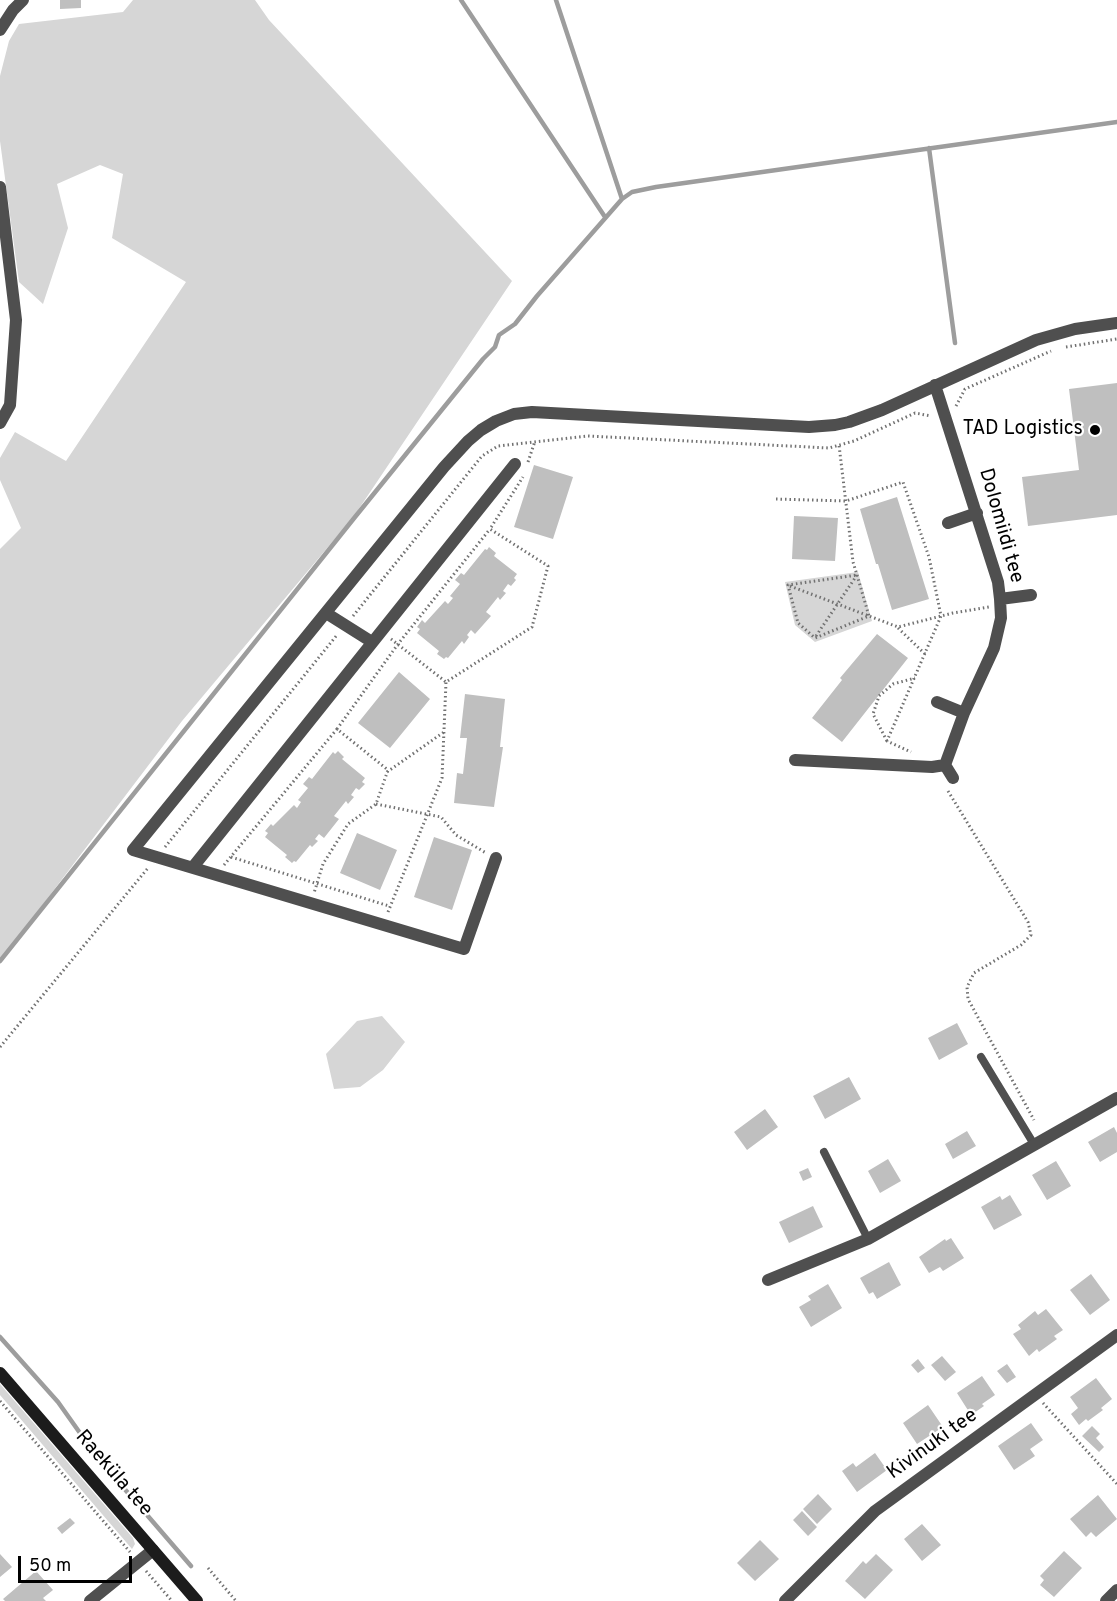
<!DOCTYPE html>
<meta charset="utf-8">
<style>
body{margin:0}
#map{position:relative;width:1117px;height:1601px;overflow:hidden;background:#fff;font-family:Overpass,sans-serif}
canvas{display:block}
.scale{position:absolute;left:18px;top:1556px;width:114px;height:27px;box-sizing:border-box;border:3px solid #000;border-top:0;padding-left:8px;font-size:18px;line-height:21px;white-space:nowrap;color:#000;-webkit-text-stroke:4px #fff;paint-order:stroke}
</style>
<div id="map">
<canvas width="1117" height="1601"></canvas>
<div class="scale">50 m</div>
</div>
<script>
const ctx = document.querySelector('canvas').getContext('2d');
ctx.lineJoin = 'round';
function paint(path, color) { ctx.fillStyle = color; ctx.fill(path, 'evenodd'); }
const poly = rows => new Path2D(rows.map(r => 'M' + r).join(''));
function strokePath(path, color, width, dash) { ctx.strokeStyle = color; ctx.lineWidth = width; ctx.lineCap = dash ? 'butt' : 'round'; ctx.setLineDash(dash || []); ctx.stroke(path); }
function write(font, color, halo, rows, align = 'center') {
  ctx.font = font + ' Overpass,sans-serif'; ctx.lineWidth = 4.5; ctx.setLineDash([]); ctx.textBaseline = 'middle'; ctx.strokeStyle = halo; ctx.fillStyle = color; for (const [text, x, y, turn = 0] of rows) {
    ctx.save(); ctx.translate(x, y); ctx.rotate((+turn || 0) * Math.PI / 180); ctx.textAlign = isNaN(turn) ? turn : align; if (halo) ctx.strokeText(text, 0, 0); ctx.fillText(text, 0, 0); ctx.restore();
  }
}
paint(poly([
 [133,0,255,0,269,20,512,281,354,516,182,721,0,961,0,549,21,528,0,480,0,458,15,432,66,461,186,282,112,238,123,174,100,165,57,184,68,228,43,304,19,282,0,141,0,76,9,41,19,24,123,12],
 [858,572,872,621,815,642,795,625,785,582],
 [382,1016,405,1042,383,1070,360,1087,334,1089,326,1054,357,1021],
 [0,1384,133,1538,135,1544,132,1549,0,1395]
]), '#d6d6d6');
strokePath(poly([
 [461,0,605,217],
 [929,148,955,343],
 [622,199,632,192,656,187,1117,122],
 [0,961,355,517,483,359,495,347,499,335,515,324,537,296,622,199,556,0],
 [0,1337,58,1402,97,1457,191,1566]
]), '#9d9d9d', 4.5);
paint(poly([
 [60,0,81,0,81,8,60,9],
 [1117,383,1117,515,1028,526,1022,477,1079,470,1069,389],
 [534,465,573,477,553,539,514,527],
 [897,497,929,599,892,610,878,564,876,564,860,509],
 [794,516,838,518,835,561,792,559],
 [489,547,496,553,494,556,517,574,514,578,516,580,511,586,508,584,503,591,506,593,500,600,498,597,486,612,491,616,475,634,471,630,467,635,469,637,464,644,462,641,448,658,446,657,444,659,437,654,439,651,417,633,420,629,417,627,422,620,425,623,445,601,448,604,453,598,450,596,460,584,455,580,461,573,464,575,485,549,487,550],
 [877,634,908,658,842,742,812,718,842,680,840,678],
 [399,672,430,699,390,748,358,723],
 [465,694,505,699,500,747,503,747,494,807,454,803,457,773,463,774,467,738,460,738],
 [338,751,344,757,342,759,365,778,362,782,365,784,359,790,356,788,351,795,354,797,348,804,346,801,334,816,339,819,324,838,319,834,315,839,318,841,312,847,310,845,296,862,294,861,292,863,285,857,287,855,265,837,268,833,265,831,271,824,273,826,294,805,297,808,301,802,298,800,308,788,303,784,309,777,312,779,333,752,335,754],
 [357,833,397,850,380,890,340,873],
 [434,837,472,850,452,910,414,897],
 [957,1023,968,1044,939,1060,928,1038],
 [849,1077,861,1099,825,1119,813,1096],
 [765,1109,778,1127,747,1150,734,1132],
 [1114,1127,1117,1133,1117,1152,1100,1162,1088,1142],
 [967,1131,976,1146,953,1159,945,1144],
 [888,1159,901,1181,880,1193,868,1171],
 [1056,1161,1071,1186,1047,1200,1032,1175],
 [808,1168,812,1177,803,1181,799,1172],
 [1010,1195,1022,1215,994,1230,981,1207,1000,1196,1002,1200],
 [813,1206,823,1227,789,1243,779,1222],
 [951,1238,964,1258,943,1271,940,1267,929,1273,919,1257,945,1239,946,1241],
 [889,1262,901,1285,877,1299,873,1292,869,1294,860,1278],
 [1091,1274,1110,1300,1090,1315,1070,1290],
 [828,1284,842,1308,811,1327,799,1307,811,1300,808,1296],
 [1046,1309,1063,1330,1054,1336,1057,1339,1039,1352,1037,1349,1029,1356,1013,1334,1021,1329,1018,1325,1035,1311,1038,1315],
 [942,1356,956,1372,945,1381,931,1365],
 [918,1359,925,1368,918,1373,911,1365],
 [1007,1364,1016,1377,1007,1383,997,1371],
 [982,1376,995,1395,982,1404,984,1406,971,1415,957,1393],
 [1096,1378,1112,1399,1101,1408,1103,1410,1088,1421,1086,1419,1079,1425,1071,1414,1078,1408,1070,1397],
 [928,1405,943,1427,917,1444,903,1423],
 [1031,1423,1043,1440,1030,1449,1035,1456,1014,1470,998,1446],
 [1092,1426,1100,1434,1096,1438,1104,1447,1099,1452,1082,1436],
 [875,1453,887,1470,857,1492,842,1471,853,1463,856,1467],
 [818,1494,832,1509,817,1524,803,1509],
 [1098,1495,1117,1519,1096,1537,1091,1532,1086,1537,1070,1519],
 [802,1511,817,1527,808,1536,793,1520],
 [70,1518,75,1523,62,1534,57,1528],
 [922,1524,941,1545,922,1561,904,1539],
 [760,1540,779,1559,755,1581,737,1563],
 [1064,1551,1082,1568,1054,1597,1040,1585,1044,1580,1040,1576],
 [0,1554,12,1567,0,1577],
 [876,1554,893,1570,865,1599,845,1581,863,1561,866,1564],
 [36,1571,53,1590,43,1598,46,1601,5,1601,3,1599]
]), '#bfbfbf');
strokePath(poly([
 [1066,347,1117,339],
 [956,406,965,389,1051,351],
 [528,462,535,441],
 [776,499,846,501,903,482,929,557,941,616,887,741,911,752],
 [857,575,869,616,815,638,798,623,788,585,857,575],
 [790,586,898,627,953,613,989,607],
 [353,616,482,456,498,446,588,436,829,448,854,441,915,413,931,416],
 [898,628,925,654],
 [816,636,857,575,853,562,839,445],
 [391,639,446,682,532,627,548,566,490,529,523,477],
 [337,729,398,644,490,529],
 [887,741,873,714,879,696,893,684,915,678],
 [387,772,444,732],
 [948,791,1028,922,1031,935,1021,945,974,973,967,987,968,999,1034,1120],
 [376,804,441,817,456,835,486,853],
 [165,847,337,635],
 [231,857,389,906],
 [224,865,337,729,388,770,376,804,348,824,323,864,314,893],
 [388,912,442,778,446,682],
 [0,1047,148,868],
 [0,1401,130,1552],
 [1043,1403,1117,1484],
 [208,1568,236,1601],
 [146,1571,172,1601]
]), '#717171', 3, [1.5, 3]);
strokePath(poly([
 [981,1057,1035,1146],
 [824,1152,868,1239]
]), '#4f4f4f', 8);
strokePath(poly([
 [0,30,13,10,23,0],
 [0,187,16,320,10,405,0,423],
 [935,385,998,582,1000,599,1001,618,994,648,964,713,945,765,953,778],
 [948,523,977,513],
 [1000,599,1031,595],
 [326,613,372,642],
 [937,702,964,713],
 [795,760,932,767,945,765],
 [496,858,464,949,133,850,444,467,468,441,481,430,496,421,514,414,532,412,809,427,835,425,849,422,882,410,1036,340,1075,329,1117,323],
 [193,867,515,464],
 [768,1280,868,1239,1117,1098],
 [90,1601,153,1550],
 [785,1601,875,1511,1117,1335],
 [1106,1601,1117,1590]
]), '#4f4f4f', 12);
strokePath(poly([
 [0,1373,197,1601]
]), '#1c1c1c', 12);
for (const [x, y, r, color] of [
 [1095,430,6,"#000"]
]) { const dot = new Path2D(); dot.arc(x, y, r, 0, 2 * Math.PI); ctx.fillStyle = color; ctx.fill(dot); strokePath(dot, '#fff', 2); }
write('20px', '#000', '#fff', [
 ["TAD Logistics",1083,430]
], 'right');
write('20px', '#000', '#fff', [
 ["Dolomiidi tee",1000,526,74],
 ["Kivinuki tee",933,1445,-36],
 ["Raeküla tee",113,1474,49]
]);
</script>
